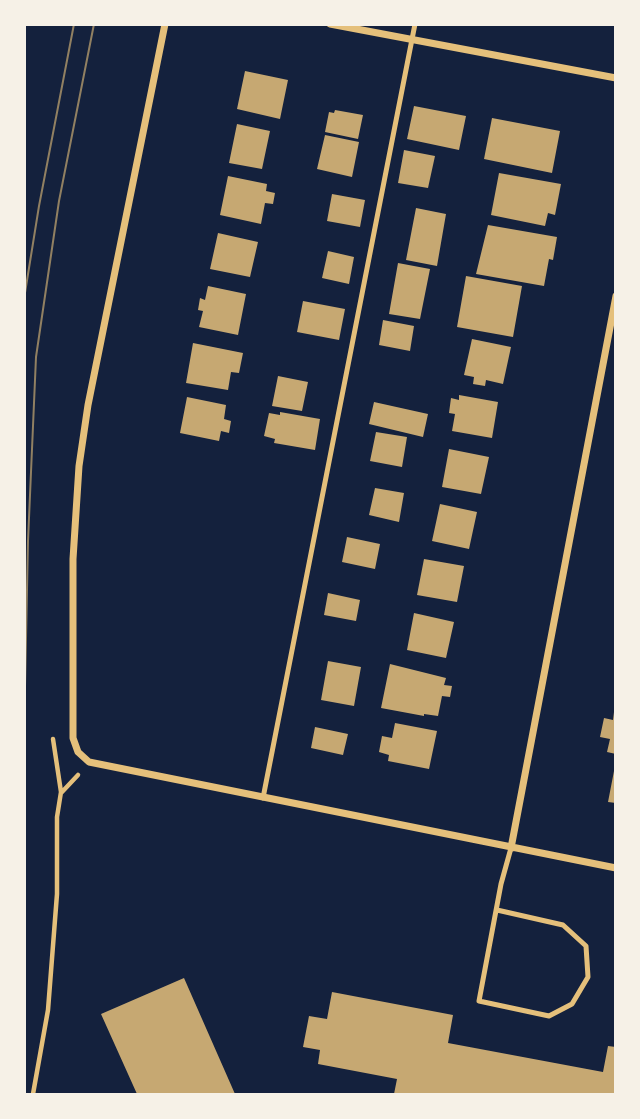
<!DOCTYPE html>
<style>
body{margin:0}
#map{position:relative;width:640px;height:1119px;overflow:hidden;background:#14213d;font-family:Montserrat,sans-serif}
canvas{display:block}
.frame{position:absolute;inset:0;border:26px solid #f6f1e7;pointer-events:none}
</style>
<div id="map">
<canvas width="640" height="1119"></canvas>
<div class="frame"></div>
</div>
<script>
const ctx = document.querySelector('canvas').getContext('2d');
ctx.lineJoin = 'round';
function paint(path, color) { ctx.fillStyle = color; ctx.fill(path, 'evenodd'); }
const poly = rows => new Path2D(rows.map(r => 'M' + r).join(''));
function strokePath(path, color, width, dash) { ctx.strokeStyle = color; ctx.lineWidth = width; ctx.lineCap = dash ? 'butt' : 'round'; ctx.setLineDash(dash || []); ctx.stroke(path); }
paint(poly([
 [245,71,288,80,280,119,237,109],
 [414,106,466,116,459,150,407,139],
 [335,110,363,115,358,139,325,132,329,112,334,113],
 [492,118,560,131,552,173,484,159],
 [237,124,270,131,262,169,229,163],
 [325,135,359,142,352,177,317,169],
 [404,150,435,156,428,188,398,183],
 [499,173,561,184,555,215,548,213,545,226,491,215],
 [228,176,267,184,266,191,275,193,273,204,265,203,261,224,220,215],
 [332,194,365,200,360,227,327,221],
 [416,208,446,214,437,266,406,260],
 [488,225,557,237,553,260,549,259,544,286,476,274],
 [218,233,258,242,250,277,210,269],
 [328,251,354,257,349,284,322,278],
 [398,263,430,269,420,319,389,314],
 [466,276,522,286,513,337,457,327],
 [208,286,246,294,238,335,199,327,203,311,198,310,200,298,205,300],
 [303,301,345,309,339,340,297,332],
 [383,320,414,326,410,351,379,345],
 [472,339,511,347,503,384,486,380,485,386,473,384,474,377,464,375],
 [193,343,243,353,239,373,231,372,228,390,186,383],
 [278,376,308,382,302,411,272,406],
 [459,395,498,402,492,438,452,431,455,414,449,413,451,398,459,400],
 [187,397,226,405,224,419,231,421,229,433,221,431,219,441,180,433],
 [374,402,428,414,423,437,369,424],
 [280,412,320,419,315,450,274,443,275,439,264,436,269,413,280,415],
 [376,432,407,437,402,467,370,461],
 [449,449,489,457,481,494,442,487],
 [375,488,404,493,399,522,369,515],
 [440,504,477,512,469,549,432,541],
 [347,537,380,544,375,569,342,562],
 [424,559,464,566,457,602,417,595],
 [328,593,360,600,356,621,324,615],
 [414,613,454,622,446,658,407,650],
 [328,661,361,667,354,706,321,700],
 [390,664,446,678,444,685,452,686,450,697,442,696,438,716,424,714,424,716,381,708],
 [614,712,616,712,616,754,607,752,610,739,600,737,604,718,613,720],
 [395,723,437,731,429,769,388,761,389,755,379,752,382,736,392,738],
 [315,727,348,734,343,755,311,748],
 [614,771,616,771,616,803,608,802],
 [184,978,235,1094,137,1094,101,1014],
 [332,992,453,1015,448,1043,603,1072,608,1046,616,1047,616,1094,394,1094,397,1079,318,1064,320,1050,303,1047,309,1016,327,1019]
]), '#c6a872');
strokePath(poly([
 [62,792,78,775],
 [33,1094,48,1010,57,894,57,817,61,792,53,739]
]), '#e5c07b', 4.5);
strokePath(poly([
 [263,798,415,24],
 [497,910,563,925,586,946,588,977,572,1004,549,1016,479,1001,501,884,511,848]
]), '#e5c07b', 5);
strokePath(poly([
 [165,24,88,405,79,466,73,559,73,738,78,752,89,762,616,868],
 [330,24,616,78],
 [511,848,616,296]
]), '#e5c07b', 7);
strokePath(poly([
 [24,299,39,206,74,24],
 [24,735,28,541,36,357,59,201,94,24]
]), '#918062', 2);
</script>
